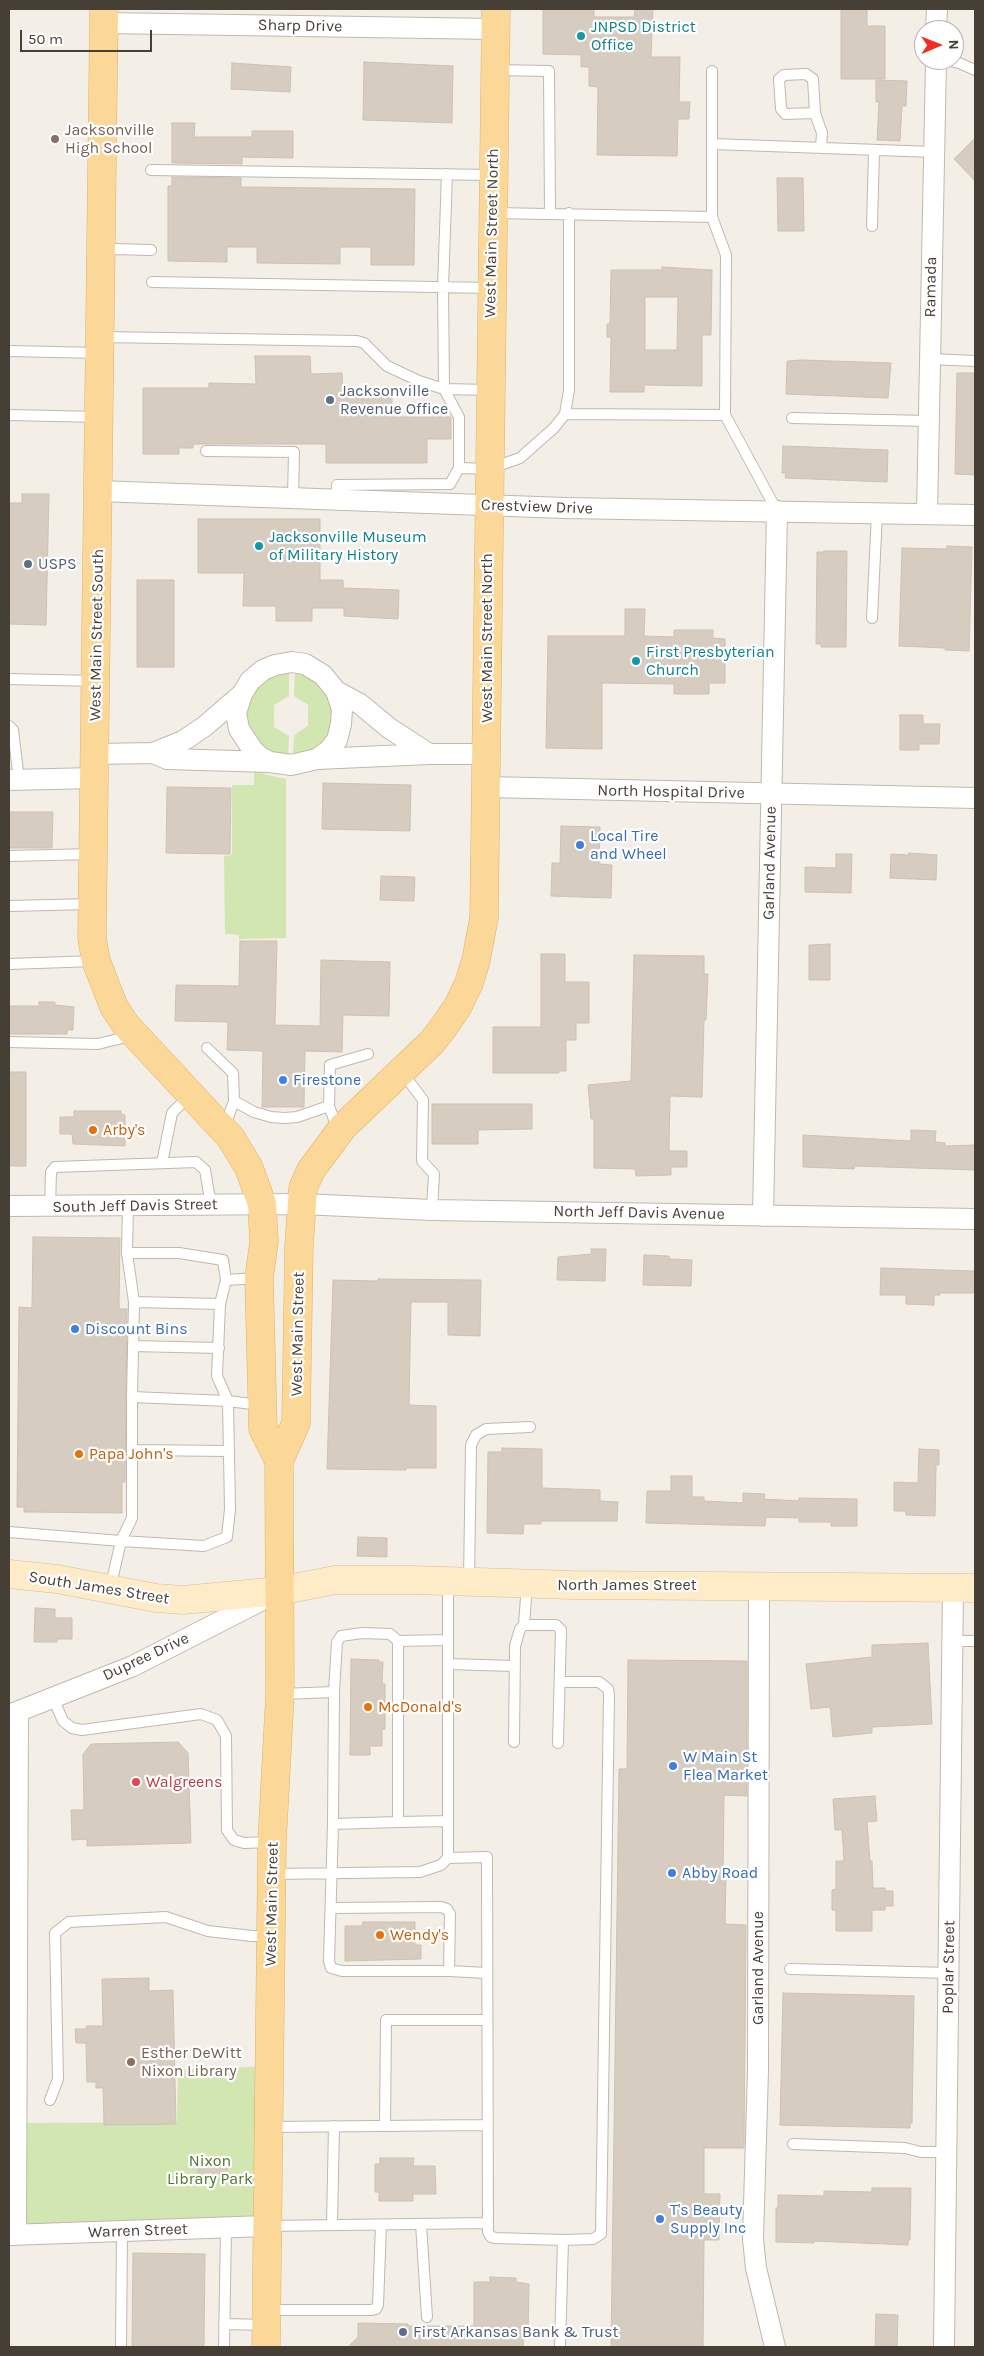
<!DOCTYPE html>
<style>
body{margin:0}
#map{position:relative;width:984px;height:2356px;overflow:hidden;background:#f3efe7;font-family:Karla,sans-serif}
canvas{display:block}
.frame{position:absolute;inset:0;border:10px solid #463f36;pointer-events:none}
.north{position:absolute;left:914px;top:20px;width:50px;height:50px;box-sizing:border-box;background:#fff;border:1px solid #b5b2af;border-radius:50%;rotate:89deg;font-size:14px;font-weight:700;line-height:20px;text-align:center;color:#463f36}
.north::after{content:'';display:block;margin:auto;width:18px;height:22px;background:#f32e1e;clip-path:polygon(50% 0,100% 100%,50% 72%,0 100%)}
.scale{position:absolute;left:20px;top:30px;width:132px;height:22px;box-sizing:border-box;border:2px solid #463f36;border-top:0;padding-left:6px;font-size:15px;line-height:18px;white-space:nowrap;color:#463f36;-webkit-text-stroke:4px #fff;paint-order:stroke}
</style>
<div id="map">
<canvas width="984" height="2356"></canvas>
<div class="frame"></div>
<div class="north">N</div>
<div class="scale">50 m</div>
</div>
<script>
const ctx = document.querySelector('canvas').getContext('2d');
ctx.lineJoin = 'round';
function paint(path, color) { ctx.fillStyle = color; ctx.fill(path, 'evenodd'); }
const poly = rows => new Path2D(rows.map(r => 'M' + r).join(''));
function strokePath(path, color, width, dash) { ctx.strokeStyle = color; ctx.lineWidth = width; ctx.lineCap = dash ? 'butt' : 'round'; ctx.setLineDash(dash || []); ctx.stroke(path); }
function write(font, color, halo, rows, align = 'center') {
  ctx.font = font + ' Karla,sans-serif'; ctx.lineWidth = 4.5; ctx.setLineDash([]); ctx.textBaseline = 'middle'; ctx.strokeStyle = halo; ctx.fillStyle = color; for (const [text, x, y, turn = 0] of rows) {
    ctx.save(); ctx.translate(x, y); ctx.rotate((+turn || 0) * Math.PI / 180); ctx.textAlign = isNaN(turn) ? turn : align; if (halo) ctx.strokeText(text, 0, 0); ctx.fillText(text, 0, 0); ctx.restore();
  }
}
paint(poly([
 [289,672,289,696,274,705,274,727,289,736,288,758,279,757,259,745,248,725,247,714,252,694,258,686,275,674],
 [295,672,314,679,328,694,333,713,328,736,321,745,312,752,293,758,294,735,308,726,308,705,294,696],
 [254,767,263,774,286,779,286,938,239,939,239,935,225,934,224,856,232,855,232,785,254,785],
 [270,2066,266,2226,19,2235,19,2123,177,2122,178,2070]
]), '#d2e6b1');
const building = poly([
 [543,9,594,9,594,17,634,17,635,9,653,9,651,57,680,57,679,102,690,102,689,119,678,119,677,156,597,155,598,87,589,86,589,67,581,67,581,55,543,54,543,9],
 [841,9,867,9,867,26,885,26,885,79,841,79,841,9],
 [364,62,453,66,452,123,363,120,364,62],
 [232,63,291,67,290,92,231,89,232,63],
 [876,80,907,81,906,106,902,106,900,141,877,140,879,102,876,102,876,80],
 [172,123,195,123,194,137,252,137,252,131,293,131,293,158,242,157,242,164,172,163,172,123],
 [975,138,975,181,954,159,975,138],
 [172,177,241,178,241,187,415,189,414,265,371,265,371,247,340,247,340,264,257,263,257,247,227,247,227,262,168,261,168,186,172,186,172,177],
 [777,178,803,178,804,231,778,231,777,178],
 [662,267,712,270,711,335,702,335,702,386,644,385,644,392,610,392,611,337,607,337,607,324,610,324,611,270,662,270,662,267],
 [645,297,678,297,677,350,645,350,645,297],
 [255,356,310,356,311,374,342,373,343,397,392,397,392,417,451,417,451,439,427,439,427,463,326,463,326,444,193,444,193,448,179,448,179,454,143,454,143,388,209,388,209,383,256,384,255,356],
 [802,360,891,363,888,398,786,394,787,361,802,360],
 [957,373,975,373,975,475,955,474,957,373],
 [783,446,888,450,887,482,785,478,786,473,782,473,783,446],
 [22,494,49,494,46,625,9,624,9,503,22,503,22,494],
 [198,519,320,519,320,580,343,580,343,588,399,590,398,619,344,616,344,608,312,608,312,621,276,621,276,606,243,606,244,573,198,573,198,519],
 [947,546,972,547,969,651,945,650,945,648,899,646,902,548,947,549,947,546],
 [824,551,847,551,846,647,821,647,821,644,816,644,817,552,824,552,824,551],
 [137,580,174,580,174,667,137,667,137,580],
 [625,609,645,609,644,636,674,637,674,630,713,630,713,638,725,639,725,683,709,683,709,694,674,694,674,684,602,683,602,749,546,748,548,636,625,636,625,609],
 [900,715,923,715,923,724,940,724,939,744,919,744,919,750,900,750,900,715],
 [323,783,411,785,410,831,322,829,323,783],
 [167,787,231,788,230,854,166,853,167,787],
 [9,812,53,812,52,848,9,848,9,812],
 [561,826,600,827,599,864,612,865,611,898,551,896,552,863,560,863,561,826],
 [909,853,937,855,936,880,890,878,891,854,909,855,909,853],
 [836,854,852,854,851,893,805,892,805,867,836,868,836,854],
 [381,876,415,877,414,901,380,900,381,876],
 [240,941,277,941,275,1025,320,1026,321,960,390,962,389,1016,343,1015,342,1052,305,1051,304,1107,262,1107,263,1051,227,1050,228,1022,175,1021,176,985,239,986,240,941],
 [830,944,830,980,809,980,809,945,830,944],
 [541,954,565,954,565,982,589,982,589,1023,576,1023,576,1040,566,1040,566,1071,559,1071,559,1073,493,1073,493,1027,541,1027,541,954],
 [634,955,704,956,704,974,708,974,706,1020,704,1020,702,1097,670,1096,669,1148,670,1151,687,1151,687,1167,671,1167,671,1175,636,1176,635,1169,594,1168,594,1119,591,1119,588,1085,631,1081,634,955],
 [39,1002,55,1002,55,1005,74,1007,73,1030,67,1030,67,1034,9,1034,9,1006,39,1006,39,1002],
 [9,1072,26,1072,26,1166,9,1166,9,1072],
 [432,1104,532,1104,532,1129,478,1130,478,1144,432,1144,432,1104],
 [74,1111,121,1111,121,1114,125,1115,125,1146,73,1144,72,1134,60,1134,60,1117,74,1117,74,1111],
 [911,1130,936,1131,935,1142,945,1143,945,1146,975,1145,975,1170,855,1166,854,1169,803,1167,803,1135,911,1141,911,1130],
 [33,1237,120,1238,119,1309,127,1309,125,1482,122,1482,122,1513,24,1512,24,1507,17,1507,19,1307,32,1308,33,1237],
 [591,1249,606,1249,605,1281,557,1280,558,1257,592,1254,591,1249],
 [644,1255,669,1256,669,1259,692,1260,691,1286,643,1285,644,1255],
 [881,1268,975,1271,975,1293,940,1293,940,1295,934,1295,934,1305,906,1304,906,1295,880,1295,881,1268],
 [378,1279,481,1280,480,1336,448,1335,448,1302,411,1302,409,1405,436,1406,436,1468,406,1468,406,1470,327,1469,333,1280,378,1281,378,1279],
 [502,1448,542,1449,542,1488,600,1490,600,1501,618,1502,617,1521,541,1521,541,1524,524,1524,523,1534,487,1533,488,1452,502,1452,502,1448],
 [919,1449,939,1450,939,1465,936,1465,935,1516,906,1515,906,1511,894,1511,894,1482,918,1483,919,1449],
 [671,1476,692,1476,692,1497,704,1497,704,1501,743,1503,743,1493,765,1494,764,1499,799,1501,799,1498,857,1499,857,1526,831,1526,831,1522,799,1522,799,1518,766,1517,765,1526,646,1523,647,1491,671,1491,671,1476],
 [358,1537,387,1538,387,1557,357,1556,358,1537],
 [35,1608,55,1609,55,1618,72,1618,72,1639,57,1639,57,1642,34,1642,35,1608],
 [928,1643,932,1724,872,1727,872,1733,833,1737,830,1707,811,1709,806,1664,872,1657,872,1645,928,1643],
 [351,1659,379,1660,379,1662,383,1662,382,1684,385,1684,385,1729,382,1729,382,1746,370,1746,370,1755,350,1755,351,1659],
 [628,1660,747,1661,747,1796,724,1795,723,1873,726,1873,725,1924,746,1925,744,2148,704,2148,704,2194,720,2194,719,2240,704,2240,703,2347,611,2347,619,1769,627,1769,628,1660],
 [178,1742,188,1753,191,1843,87,1846,87,1839,72,1840,71,1810,84,1810,83,1754,91,1744,178,1742],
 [875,1796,877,1821,867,1822,870,1861,872,1861,873,1888,885,1888,885,1891,893,1891,893,1906,885,1906,885,1910,872,1910,872,1931,836,1931,836,1910,832,1910,832,1890,836,1889,836,1861,844,1861,842,1830,835,1830,833,1799,875,1796],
 [363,1922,415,1922,415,1945,421,1945,421,1959,345,1961,345,1926,362,1926,363,1922],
 [149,1978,149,1991,173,1990,176,2124,104,2125,103,2088,96,2088,96,2082,87,2082,86,2043,76,2043,75,2029,87,2029,86,2026,103,2026,102,1979,149,1978],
 [783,1993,914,1996,912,2123,910,2123,910,2128,780,2125,783,1993],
 [380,2158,414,2158,413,2166,435,2166,436,2194,413,2194,413,2201,379,2201,379,2192,375,2192,375,2164,380,2164,380,2158],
 [227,2160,227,2180,198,2181,198,2161,227,2160],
 [872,2188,911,2188,910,2240,908,2240,908,2245,814,2241,814,2243,776,2242,776,2208,778,2208,778,2195,824,2196,824,2191,872,2192,872,2188],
 [133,2253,205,2254,204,2347,132,2347,133,2253],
 [490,2277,516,2278,516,2282,529,2284,528,2334,524,2334,523,2347,348,2347,358,2337,358,2323,408,2324,408,2326,474,2326,474,2282,490,2282,490,2277],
 [876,2314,898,2315,897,2347,875,2347,876,2314]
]);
paint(building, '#d7ccc0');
strokePath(building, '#cfc1b0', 1);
const lane = poly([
 [946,60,959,63,975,70],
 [495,70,549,71,550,213],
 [815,113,785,114,781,109,779,79,784,75,806,74,813,79,815,113,822,133,821,148],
 [713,144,934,152],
 [151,170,492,175],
 [447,174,443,287,444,389,459,417,459,468,489,469,520,458,554,428,565,414,569,390,569,213],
 [494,213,712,217,712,71],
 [712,217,726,255,725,415],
 [872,226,874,151],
 [103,254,114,249,151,250],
 [152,282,491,288],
 [101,337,357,341,364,343,387,366,419,381,444,389,490,390],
 [9,351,99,353],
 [930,359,975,361],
 [565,414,725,415,777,511],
 [9,415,98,417],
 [792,418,929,421],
 [206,451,294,452,293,499],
 [336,501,337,485,450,484,459,468],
 [872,618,877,513],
 [9,679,95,681],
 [9,726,13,730,19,780],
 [9,856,93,854],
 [9,906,91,904],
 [9,964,95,961],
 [9,1042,98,1044,134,1035],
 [207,1048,233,1073,234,1101],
 [402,1072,423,1100,422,1161,434,1174,432,1210],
 [329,1106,330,1065,368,1054],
 [224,1128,234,1101,254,1112,271,1117,285,1118,297,1117,329,1106,335,1122,340,1129],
 [162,1163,172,1113,189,1096],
 [128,1204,127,1253,179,1253,223,1260,226,1280],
 [50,1207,51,1172,55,1167,196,1162,205,1170,211,1205],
 [258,1278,226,1280,220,1304,217,1376,228,1401,260,1405],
 [134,1302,220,1304],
 [133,1346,219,1348],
 [132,1450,229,1451],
 [9,1532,121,1541,132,1518,132,1397],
 [469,1581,471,1445,476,1435,486,1429,530,1427],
 [110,1589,121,1541,204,1546,227,1537,230,1509,228,1401,132,1397,134,1302,127,1253],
 [524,1625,556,1625,561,1630,558,1743],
 [398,1641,448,1640],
 [953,1641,975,1641],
 [448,1664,515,1666],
 [560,1682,599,1682,608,1689,609,1695,601,2234,593,2239,563,2240,560,2347],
 [281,1694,334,1692,337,1642,341,1636,362,1633,390,1634,398,1641,398,1822,333,1824,334,1692],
 [53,1698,63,1721,72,1728,82,1730,201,1714,217,1720,226,1736,227,1830,234,1840,244,1843,271,1842],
 [514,1742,515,1646,520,1629,524,1625,527,1584],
 [398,1822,448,1821],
 [448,1858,487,1857,488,2232,491,2237,496,2238,563,2240],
 [273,1874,420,1872,441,1865,448,1858,448,1582],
 [331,1908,441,1907,447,1909,450,1914,449,1971,342,1971,331,1968,329,1961,333,1824],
 [790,1969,949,1973],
 [449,1971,487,1973],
 [50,2100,58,2079,55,1933,69,1922,166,1917,208,1931,252,1936,270,1936],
 [385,2126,386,2020,487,2020],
 [270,2127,487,2125],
 [793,2144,905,2148,921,2152,946,2152],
 [421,2224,427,2317],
 [332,2225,334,2126],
 [267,2226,487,2223],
 [267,2310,371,2310,376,2309,378,2305,381,2225],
 [224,2324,266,2325],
 [121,2347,122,2231],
 [224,2347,226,2228]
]);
const street = poly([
 [104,23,496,29],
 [936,30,937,9],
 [98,491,565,508,975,515],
 [927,514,936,60],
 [292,662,305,664,323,675,336,691,342,709,341,724,337,740,329,750,317,759,291,765,270,762,260,757,252,749,239,729,236,713,242,694,250,681,263,670,275,665,292,662],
 [336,691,360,704,389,728,429,754],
 [153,753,167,759,270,762],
 [95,754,153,753,183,741,205,726,242,694],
 [317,759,429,754,486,754],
 [9,780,95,778],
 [487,787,975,798],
 [9,1206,302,1204,432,1210,975,1219],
 [763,1216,777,511],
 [759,1585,758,2071,753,2239,756,2268,775,2347],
 [9,1715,133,1666,270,1596],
 [9,2235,266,2226],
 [16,2235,18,1712],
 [944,2347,953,1588]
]);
const secondary = poly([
 [9,1574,57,1579,156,1598,183,1600,279,1591,335,1580,413,1580,573,1585,975,1588]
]);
const primary = poly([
 [104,9,92,938,96,961,114,1007,126,1025,231,1138,249,1168,262,1204,264,1242,259,1278,263,1429,279,1461],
 [266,2347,272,1842,280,1694,279,1461,296,1423,299,1246,303,1188,311,1170,343,1127,432,1042,443,1028,458,1006,469,983,476,960,484,918,496,9]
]);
strokePath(lane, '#c1b8ad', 12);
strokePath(street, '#c1b8ad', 22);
strokePath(secondary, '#d2be98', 29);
strokePath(primary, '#e0b368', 29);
strokePath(lane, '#fff', 10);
strokePath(street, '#fff', 20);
strokePath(secondary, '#fdecc7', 28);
strokePath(primary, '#fbd798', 28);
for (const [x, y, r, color] of [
 [581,36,5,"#0f9aa8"],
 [55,139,5,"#8d6e63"],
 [330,400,5,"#5c6f8a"],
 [259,546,5,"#0f9aa8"],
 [28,564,5,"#5c6f8a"],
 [636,661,5,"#0f9aa8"],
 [580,845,5,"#3f7fe0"],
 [283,1080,5,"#3f7fe0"],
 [93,1130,5,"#e8710a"],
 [75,1329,5,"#3f7fe0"],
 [79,1454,5,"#e8710a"],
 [368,1707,5,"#e8710a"],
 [673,1766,5,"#3f7fe0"],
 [136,1782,5,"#e0444e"],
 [672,1873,5,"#3f7fe0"],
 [380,1935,5,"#e8710a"],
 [131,2062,5,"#8d6e63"],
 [660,2219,5,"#3f7fe0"],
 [403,2332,5,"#5c6f8a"]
]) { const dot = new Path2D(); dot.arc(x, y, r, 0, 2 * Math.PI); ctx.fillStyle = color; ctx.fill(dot); strokePath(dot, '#fff', 2); }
write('16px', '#463f36', '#fff', [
 ["Sharp Drive",300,26,1],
 ["West Main Street North",492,233,-89],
 ["Ramada",931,287,-89],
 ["Crestview Drive",537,507,2],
 ["West Main Street South",97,635,-89],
 ["West Main Street North",487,638,-90],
 ["North Hospital Drive",671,792,1],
 ["Garland Avenue",770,863,-89],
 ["South Jeff Davis Street",135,1206,-1],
 ["North Jeff Davis Avenue",639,1213,1],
 ["West Main Street",298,1334,-89],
 ["North James Street",627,1585],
 ["South James Street",99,1588,9],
 ["Dupree Drive",146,1657,-25],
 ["West Main Street",272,1904,-89],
 ["Poplar Street",949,1967,-89],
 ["Garland Avenue",758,1968,-90],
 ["Warren Street",138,2231,-2]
]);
write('16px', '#0d838f', '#fff', [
 ["JNPSD District",591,27],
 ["Office",591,45],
 ["Jacksonville Museum",269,537],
 ["of Military History",269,555],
 ["First Presbyterian",646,652],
 ["Church",646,670]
], 'left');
write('16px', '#785e54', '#fff', [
 ["Jacksonville",65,130],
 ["High School",65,148],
 ["Esther DeWitt",141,2053],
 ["Nixon Library",141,2071]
], 'left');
write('16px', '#4e5e75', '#fff', [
 ["Jacksonville",340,391],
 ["Revenue Office",340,409],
 ["USPS",38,564],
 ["First Arkansas Bank & Trust",413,2332]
], 'left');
write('16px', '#366cbe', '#fff', [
 ["Local Tire",590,836],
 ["and Wheel",590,854],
 ["Firestone",293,1080],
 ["Discount Bins",85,1329],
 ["W Main St",683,1757],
 ["Flea Market",683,1775],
 ["Abby Road",682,1873],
 ["T's Beauty",670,2210],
 ["Supply Inc",670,2228]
], 'left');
write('16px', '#c56008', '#fff', [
 ["Arby's",103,1130],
 ["Papa John's",89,1454],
 ["McDonald's",378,1707],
 ["Wendy's",390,1935]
], 'left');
write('16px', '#be3a42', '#fff', [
 ["Walgreens",146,1782]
], 'left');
write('16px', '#4d762b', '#fff', [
 ["Nixon",210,2161],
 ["Library Park",210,2179]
]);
</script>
